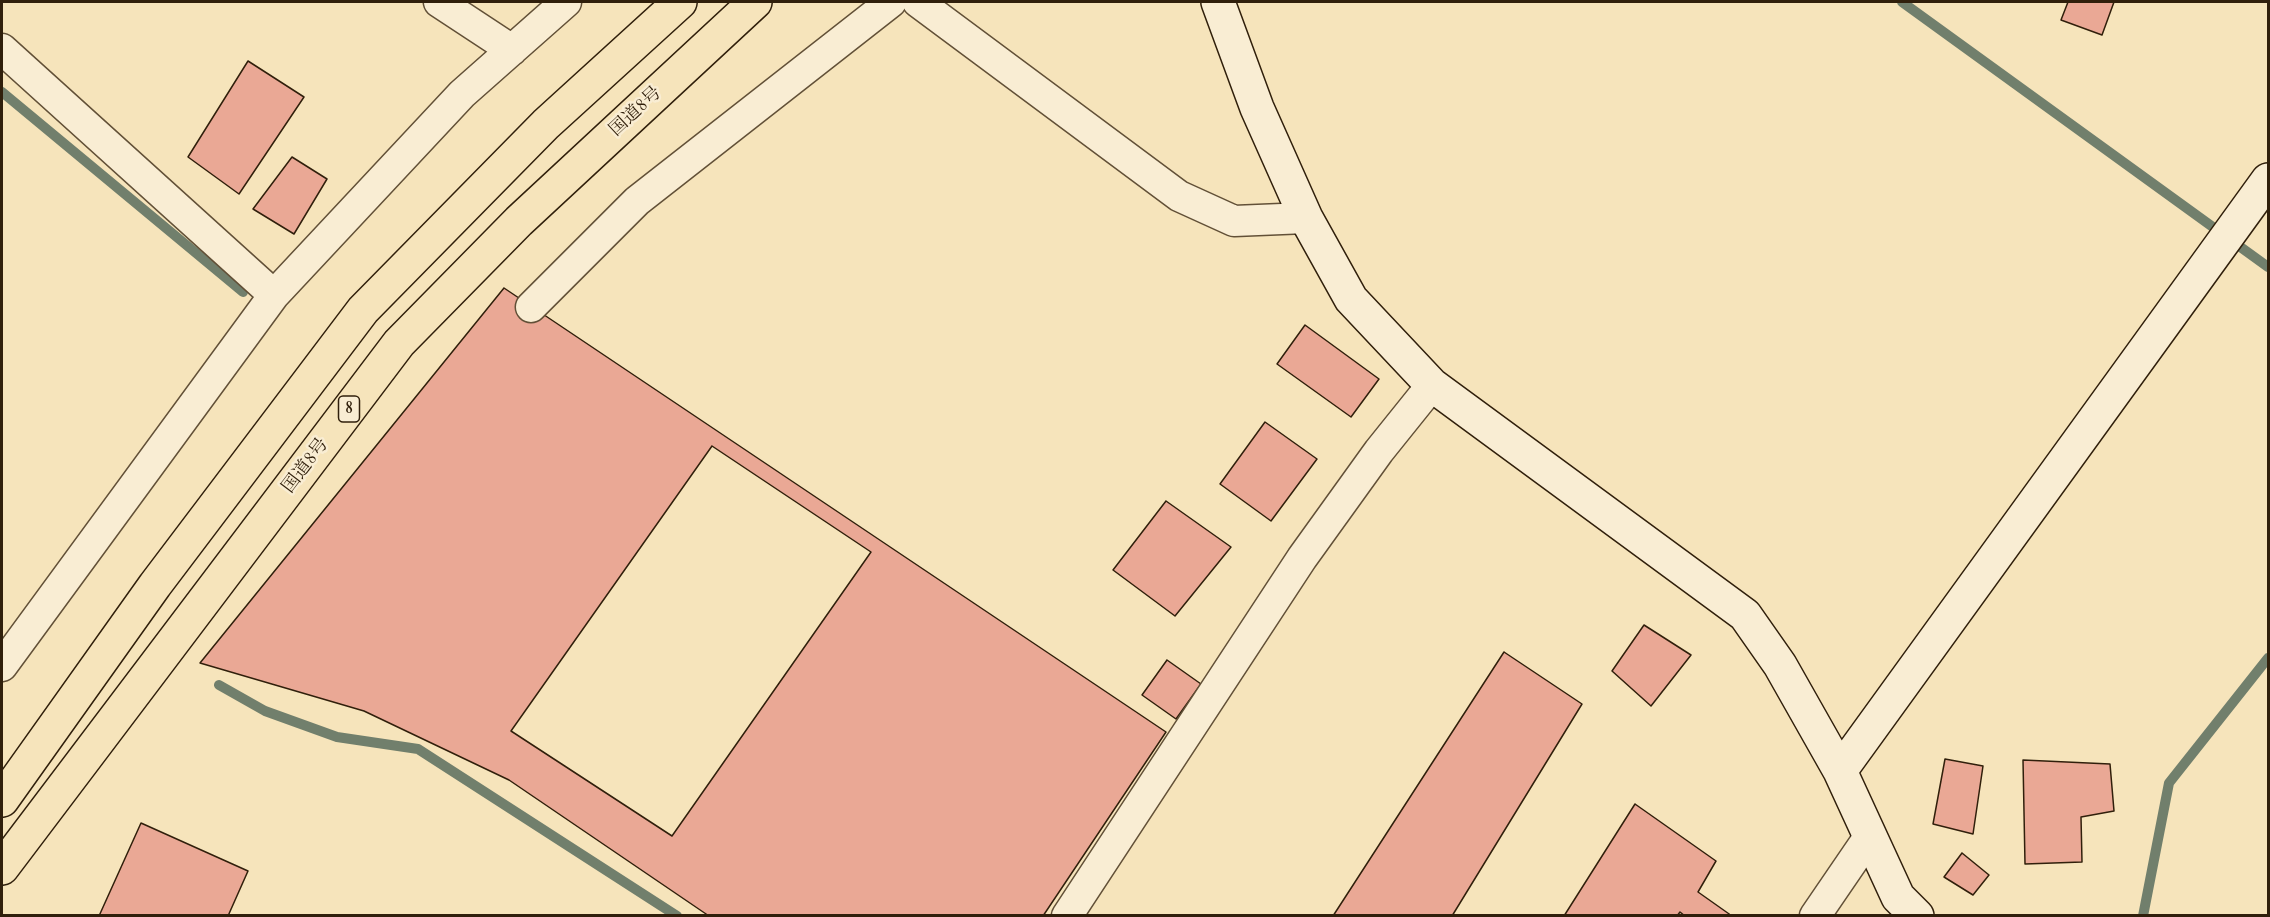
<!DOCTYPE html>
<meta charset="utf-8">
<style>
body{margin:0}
#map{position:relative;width:2270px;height:917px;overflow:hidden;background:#f6e4bb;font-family:Cardo,serif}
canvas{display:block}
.frame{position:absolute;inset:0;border:3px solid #301f0b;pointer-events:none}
</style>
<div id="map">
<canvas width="2270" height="917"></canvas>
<div class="frame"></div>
</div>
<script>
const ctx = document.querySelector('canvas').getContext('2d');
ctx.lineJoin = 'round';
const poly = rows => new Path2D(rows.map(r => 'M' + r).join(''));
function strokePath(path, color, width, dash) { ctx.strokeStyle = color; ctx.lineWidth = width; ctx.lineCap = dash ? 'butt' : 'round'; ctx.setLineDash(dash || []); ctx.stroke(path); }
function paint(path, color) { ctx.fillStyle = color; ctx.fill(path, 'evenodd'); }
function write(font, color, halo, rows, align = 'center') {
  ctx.font = font + ' Cardo,"Noto Serif JP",serif'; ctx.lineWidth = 5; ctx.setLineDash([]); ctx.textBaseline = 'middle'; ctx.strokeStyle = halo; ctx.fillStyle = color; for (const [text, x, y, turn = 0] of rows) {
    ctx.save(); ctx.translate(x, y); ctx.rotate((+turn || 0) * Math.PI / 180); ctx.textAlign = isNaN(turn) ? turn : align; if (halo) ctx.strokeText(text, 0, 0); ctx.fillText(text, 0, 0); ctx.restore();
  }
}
strokePath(poly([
 [1902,2,2268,267],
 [2,92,243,292],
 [219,685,265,711,337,737,418,749,677,916],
 [2143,916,2169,783,2268,658]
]), '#717f6c', 10);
const building = poly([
 [2068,2,2114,2,2102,35,2061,20,2068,2],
 [248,61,304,97,239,194,188,157,248,61],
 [292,157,327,179,294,234,253,209,292,157],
 [504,288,1166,732,1043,916,709,916,509,780,364,711,200,663,504,288],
 [1305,325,1379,379,1351,417,1277,364,1305,325],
 [1265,422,1317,459,1271,521,1220,484,1265,422],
 [712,446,871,552,672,836,511,731,712,446],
 [1166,501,1231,547,1175,616,1113,570,1166,501],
 [1644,625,1691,655,1651,706,1612,671,1644,625],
 [1504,652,1582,704,1452,916,1333,916,1504,652],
 [1167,660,1201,684,1176,719,1142,695,1167,660],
 [1945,759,1983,766,1973,834,1933,824,1945,759],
 [2023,760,2110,764,2114,811,2081,817,2082,862,2025,864,2023,760],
 [1635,804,1716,861,1698,892,1732,916,1685,916,1680,912,1677,916,1564,916,1635,804],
 [141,823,248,871,228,916,99,916,141,823],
 [1962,853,1989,875,1973,895,1944,877,1962,853]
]);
paint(building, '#eaa895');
strokePath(building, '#301f0b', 1.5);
const street = poly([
 [439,2,512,50],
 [918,2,1179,196,1234,221,1306,218],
 [2,49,274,295],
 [531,307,637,201,891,2],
 [2,666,274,295,462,94,566,2],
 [1067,916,1302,558,1379,451,1432,385],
 [1815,916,1869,837]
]);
const secondary = poly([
 [1218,2,1257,108,1306,218,1351,299,1432,385,1745,615,1780,665,1840,771,1898,897,1917,916],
 [1840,771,2268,180]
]);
const highway = poly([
 [2,800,155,585,363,310,546,124,680,2],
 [2,868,399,343,519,221,755,2]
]);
strokePath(street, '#625037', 33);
strokePath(secondary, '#301f0b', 36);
strokePath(highway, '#301f0b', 36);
strokePath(street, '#f9edd3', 30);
strokePath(secondary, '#f9edd3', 33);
strokePath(highway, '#f6e4bb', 33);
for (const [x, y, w] of [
 [349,409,21]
]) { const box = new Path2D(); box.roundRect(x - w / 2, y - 13, w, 26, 4.5); ctx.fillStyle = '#f9edd3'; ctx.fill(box); strokePath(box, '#301f0b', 1.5); }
write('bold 16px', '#301f0b', null, [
 ["8",349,409]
]);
write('18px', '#301f0b', '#f9edd3', [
 ["国道8号",636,112,-43],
 ["国道8号",306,466,-53]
]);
</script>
